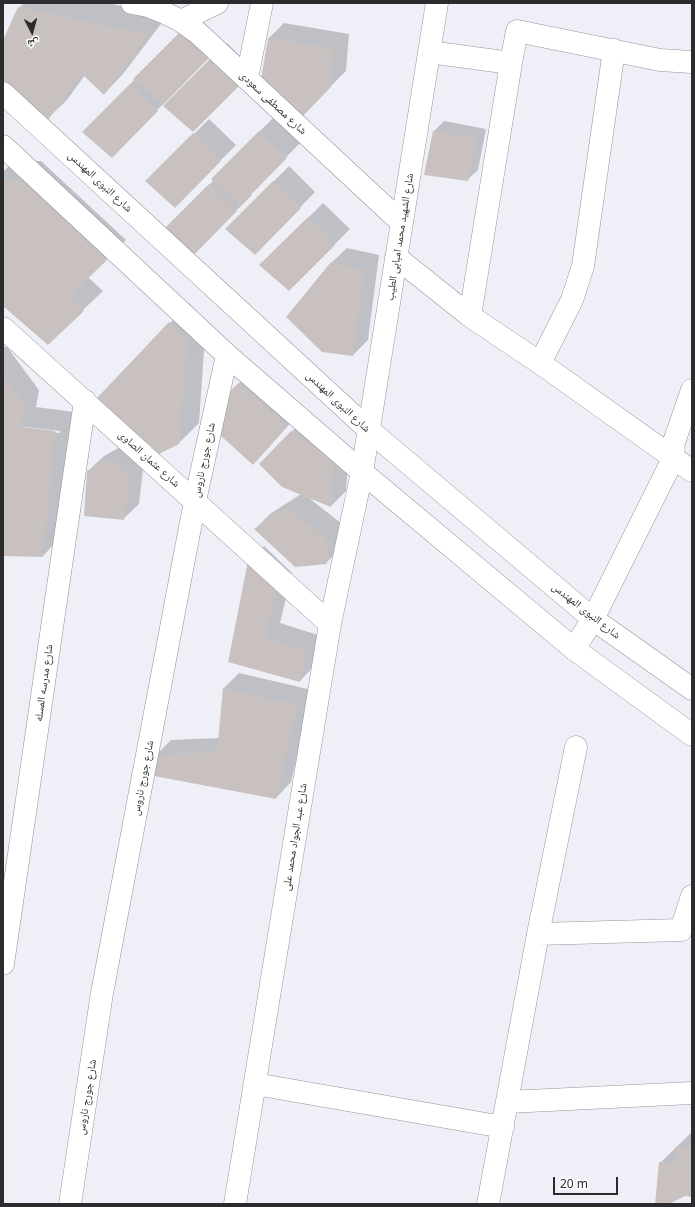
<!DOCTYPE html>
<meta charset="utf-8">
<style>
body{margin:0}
#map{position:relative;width:695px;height:1207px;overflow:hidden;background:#eff0f7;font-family:"Noto Sans","Noto Naskh Arabic",sans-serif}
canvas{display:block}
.frame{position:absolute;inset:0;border:4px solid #2c2c2f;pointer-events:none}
.north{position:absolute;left:12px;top:12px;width:40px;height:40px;-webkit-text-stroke:3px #fff;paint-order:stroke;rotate:174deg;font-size:11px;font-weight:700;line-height:16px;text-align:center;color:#2c2c2f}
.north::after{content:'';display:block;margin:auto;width:14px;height:18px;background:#2c2c2f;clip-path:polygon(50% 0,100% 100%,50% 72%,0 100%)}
.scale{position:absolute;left:553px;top:1177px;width:65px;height:18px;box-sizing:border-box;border:2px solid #2c2c2f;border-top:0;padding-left:5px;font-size:12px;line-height:14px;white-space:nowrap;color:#2c2c2f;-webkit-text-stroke:3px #fff;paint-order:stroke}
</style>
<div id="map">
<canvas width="695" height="1207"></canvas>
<div class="frame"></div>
<div class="north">ش</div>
<div class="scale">20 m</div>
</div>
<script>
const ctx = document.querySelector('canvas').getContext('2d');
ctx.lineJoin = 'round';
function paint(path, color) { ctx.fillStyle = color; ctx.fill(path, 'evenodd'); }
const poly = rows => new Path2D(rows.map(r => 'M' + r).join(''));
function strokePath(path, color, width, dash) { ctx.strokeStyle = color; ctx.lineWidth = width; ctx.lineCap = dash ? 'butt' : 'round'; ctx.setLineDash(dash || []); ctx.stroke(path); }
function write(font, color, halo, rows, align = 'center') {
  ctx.font = font + ' "Noto Sans","Noto Naskh Arabic",sans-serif'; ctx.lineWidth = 4; ctx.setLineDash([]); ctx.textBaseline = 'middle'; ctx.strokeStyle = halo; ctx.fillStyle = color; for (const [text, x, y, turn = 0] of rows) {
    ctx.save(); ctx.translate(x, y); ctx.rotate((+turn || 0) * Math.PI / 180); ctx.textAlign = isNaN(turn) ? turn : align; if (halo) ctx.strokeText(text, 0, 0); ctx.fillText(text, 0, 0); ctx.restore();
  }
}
paint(poly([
 [24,3,108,3,167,16,123,74,104,94,85,75,67,100,47,119,3,42,19,8],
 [197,16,224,42,112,156,83,132],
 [284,23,349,34,346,71,314,103,262,79,269,38],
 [227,43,254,70,165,106],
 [275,116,301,142,250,194,252,195,191,256,162,232,214,180,212,179],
 [209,119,236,145,175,206,147,181],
 [444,121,486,129,478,170,467,180,433,132],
 [14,161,41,161,126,240,88,277,103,291,48,343,3,304,3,172],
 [289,166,315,192,255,254,226,229],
 [323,203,350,229,289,290,261,265],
 [347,248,379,255,368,340,353,355,331,263],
 [189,303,206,322,199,423,179,443,99,398],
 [3,347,7,347,39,390,36,407,74,412,62,536,43,556,3,555],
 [24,427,60,431,60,433,24,429],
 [255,368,301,411,268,448,223,398],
 [307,416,349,446,346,491,331,506,309,498,342,524,342,547,326,563,255,529,270,514,301,494,260,464],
 [124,445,144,460,139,504,123,519,88,471,104,456],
 [264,546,292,573,280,623,321,636,315,665,300,681,229,662,249,561],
 [239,673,312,690,291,782,276,798,156,755,171,740,219,738,224,688],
 [692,1132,692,1196,685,1195,667,1204,656,1204,660,1163]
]), '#0003');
paint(poly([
 [18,7,149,35,104,95,82,74,47,121,3,84,3,40],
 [181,31,209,58,163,105,133,79],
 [268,38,334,49,331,87,299,120,261,79],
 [211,58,239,86,193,132,163,106],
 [130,84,158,111,112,158,82,132],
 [259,131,287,158,241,205,211,179],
 [433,131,476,139,468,181,424,175],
 [193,133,221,161,175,208,145,181],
 [3,180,21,180,107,260,69,297,84,311,48,345,3,306],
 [273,181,301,208,255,255,225,229],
 [209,184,237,211,191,258,161,232],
 [308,217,335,245,289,291,259,265],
 [331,262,364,270,353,356,322,352,286,317],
 [169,322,187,341,179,444,157,455,97,398],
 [3,377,25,406,21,427,55,431,43,557,3,556],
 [239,383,287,427,253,465,220,435,222,398],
 [291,431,334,461,331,507,282,487,259,464],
 [108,460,130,475,124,520,84,516,87,471],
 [286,507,327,539,327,564,295,567,254,529],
 [248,561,277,588,265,638,306,651,300,682,228,662],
 [223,688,297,705,276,799,149,775,155,755,217,752],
 [675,1147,692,1147,692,1197,685,1196,669,1204,655,1204,659,1162,677,1163]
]), '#c9c1c0');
const minor = poly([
 [132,3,148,6,163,12,181,21,198,33,402,223],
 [181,21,217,3],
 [429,52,511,63,517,31,660,60,692,62],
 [247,78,262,3],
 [396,257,470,316,540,363,692,471],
 [470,316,511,63],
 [3,328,330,624],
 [540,363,572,300,583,266,614,50],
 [574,649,593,619,673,459,674,442,692,390],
 [538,934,681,930,692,896],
 [3,964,85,401],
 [255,1084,503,1127],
 [508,1102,692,1093],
 [70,1204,102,993,195,501,227,355],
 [235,1204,330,624,362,472,437,3],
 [488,1204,538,934,576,747]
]);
const major = poly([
 [3,93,369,430,593,619,692,689],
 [3,146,227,355,362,472,574,649,692,735]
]);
strokePath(minor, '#94959b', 23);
strokePath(major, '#94959b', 23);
strokePath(minor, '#fff', 22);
strokePath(major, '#fff', 22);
write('11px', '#2c2c2f', '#fff', [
 ["شارع مصطفى سعودى",273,103,43],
 ["شارع النبوى المهندس",100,182,43],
 ["شارع الشهيد محمد امبابى الطيب",400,237,-81],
 ["شارع النبوى المهندس",338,402,43],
 ["شارع عثمان الصاوى",149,459,42],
 ["شارع جورج ناروس",204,460,-78],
 ["شارع النبوى المهندس",586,611,38],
 ["شارع مدرسه المسله",44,683,-82],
 ["شارع جورج ناروس",143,778,-79],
 ["شارع عبد الجواد محمد على",295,837,-81],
 ["شارع جورج ناروس",87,1097,-81]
]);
</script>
